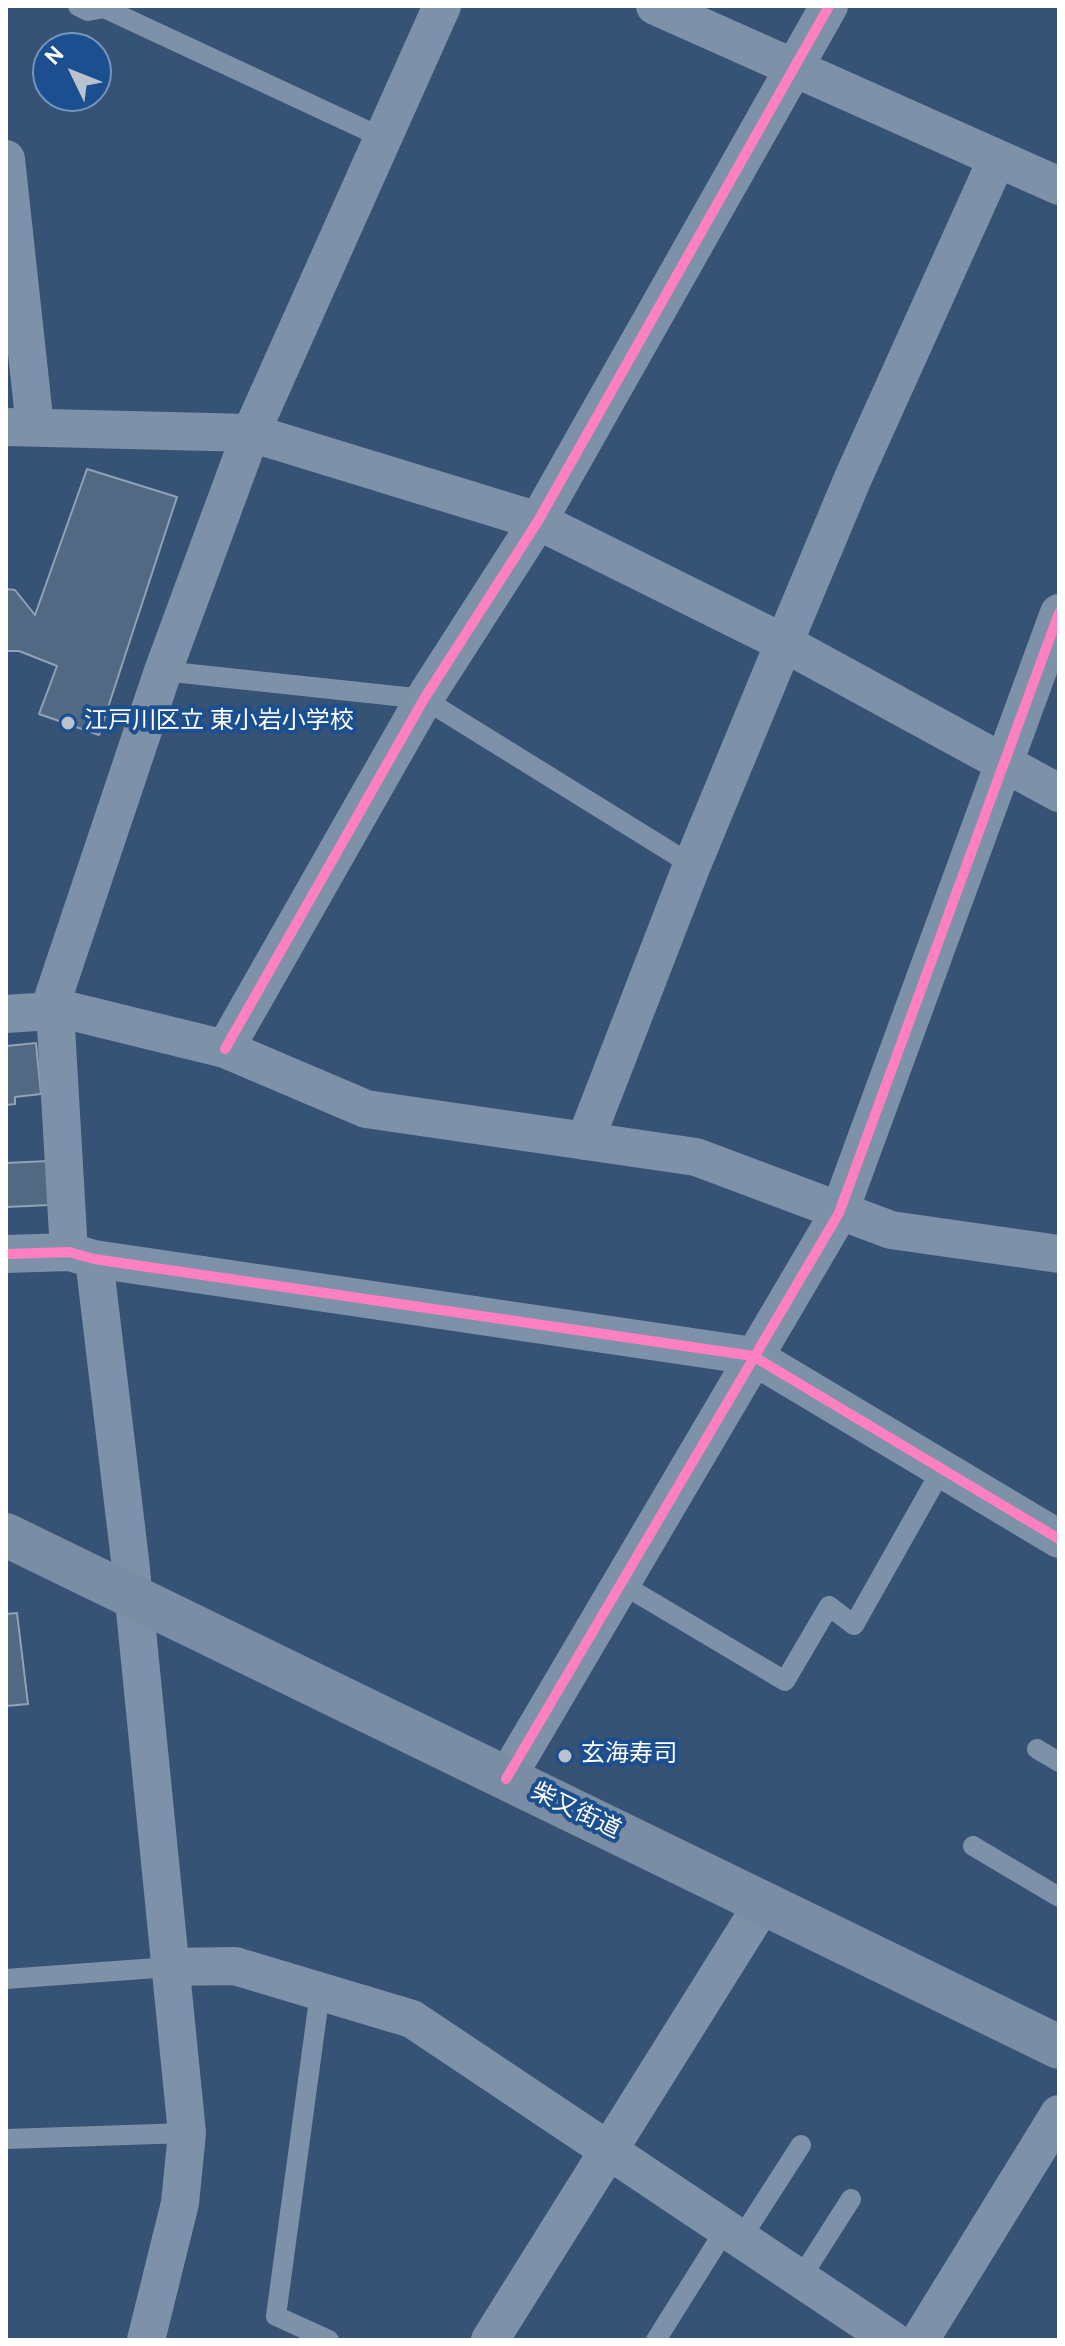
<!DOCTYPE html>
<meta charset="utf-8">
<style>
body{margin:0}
#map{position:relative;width:1065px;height:2346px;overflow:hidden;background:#365274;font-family:Overpass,sans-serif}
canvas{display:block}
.frame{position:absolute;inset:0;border:8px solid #fff;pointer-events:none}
.north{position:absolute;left:32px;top:32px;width:80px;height:80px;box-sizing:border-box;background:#1b4f8f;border:2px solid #7695bc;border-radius:50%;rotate:313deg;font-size:22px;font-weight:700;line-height:32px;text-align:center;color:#fff}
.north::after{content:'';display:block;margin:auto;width:28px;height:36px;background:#b9c2ce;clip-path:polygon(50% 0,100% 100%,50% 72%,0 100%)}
</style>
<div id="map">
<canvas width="1065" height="2346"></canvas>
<div class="frame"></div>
<div class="north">N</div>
</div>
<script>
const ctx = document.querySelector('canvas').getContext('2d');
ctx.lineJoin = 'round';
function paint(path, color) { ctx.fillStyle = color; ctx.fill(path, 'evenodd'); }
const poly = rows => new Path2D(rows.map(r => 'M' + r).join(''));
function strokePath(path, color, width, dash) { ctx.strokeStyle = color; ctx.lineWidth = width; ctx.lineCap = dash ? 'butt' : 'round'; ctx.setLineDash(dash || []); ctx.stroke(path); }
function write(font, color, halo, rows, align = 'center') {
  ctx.font = font + ' Overpass,"Noto Sans JP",sans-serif'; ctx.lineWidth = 8; ctx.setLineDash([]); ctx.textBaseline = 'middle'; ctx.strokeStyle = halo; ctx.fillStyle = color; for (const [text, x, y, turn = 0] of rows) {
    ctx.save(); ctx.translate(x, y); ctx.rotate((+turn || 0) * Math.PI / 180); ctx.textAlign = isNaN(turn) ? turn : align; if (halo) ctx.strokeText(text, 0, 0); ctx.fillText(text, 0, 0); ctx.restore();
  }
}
const building = poly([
 [87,469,177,497,99,735,39,714,57,666,19,651,6,651,6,589,15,590,35,615,87,469],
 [36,1043,41,1094,15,1097,15,1104,6,1105,6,1046,36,1043],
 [48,1161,50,1205,6,1207,6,1163,48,1161],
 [17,1613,28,1704,6,1706,6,1614,17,1613]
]);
paint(building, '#526984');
strokePath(building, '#92a2b6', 2);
strokePath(poly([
 [78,6,88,11,104,8,383,138],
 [163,671,424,699,692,865],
 [620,1583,785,1681,829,1606,854,1625,942,1469],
 [1037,1749,1059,1762],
 [973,1846,1059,1897],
 [6,1979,170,1967],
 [320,1992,276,2316,329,2340],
 [6,2139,187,2133],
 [740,2240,801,2145],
 [800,2279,851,2199],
 [656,2340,725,2230]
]), '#7d92a8', 20);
strokePath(poly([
 [655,6,1059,186],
 [6,159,35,427],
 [6,427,251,433,538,521,784,643,1059,793],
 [49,1010,163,671,251,433,442,6],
 [55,1010,69,1252],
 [6,1014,66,1010,225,1049,366,1109,696,1157,891,1230,1059,1254],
 [225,1049,424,699,538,521,829,6],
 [585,1141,692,865,784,643,853,478,997,159],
 [6,1254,69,1252,94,1259,753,1356,1059,1539],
 [94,1259,130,1560,187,2133,180,2203,146,2340],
 [506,1779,839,1213,1059,613],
 [170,1967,235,1966,412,2019,892,2340],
 [490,2340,762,1905],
 [920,2340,1059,2114]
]), '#7d92a8', 38);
strokePath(poly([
 [6,1535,1059,2047]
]), '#798da4', 44);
strokePath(poly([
 [225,1049,424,699,538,521,829,6],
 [6,1254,69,1252,94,1259,753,1356,1059,1539],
 [506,1779,839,1213,1059,613]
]), '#ff80c0', 10);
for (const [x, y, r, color] of [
 [68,723,8,"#b9c2ce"],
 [565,1756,8,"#b9c2ce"]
]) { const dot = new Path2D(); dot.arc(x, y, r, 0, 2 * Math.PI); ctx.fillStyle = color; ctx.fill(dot); strokePath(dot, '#1b4f8f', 3); }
write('24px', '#fff', '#1b4f8f', [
 ["江戸川区立 東小岩小学校",84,723],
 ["玄海寿司",581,1756]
], 'left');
write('24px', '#fff', '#1b4f8f', [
 ["柴又街道",575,1813,26]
]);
</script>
